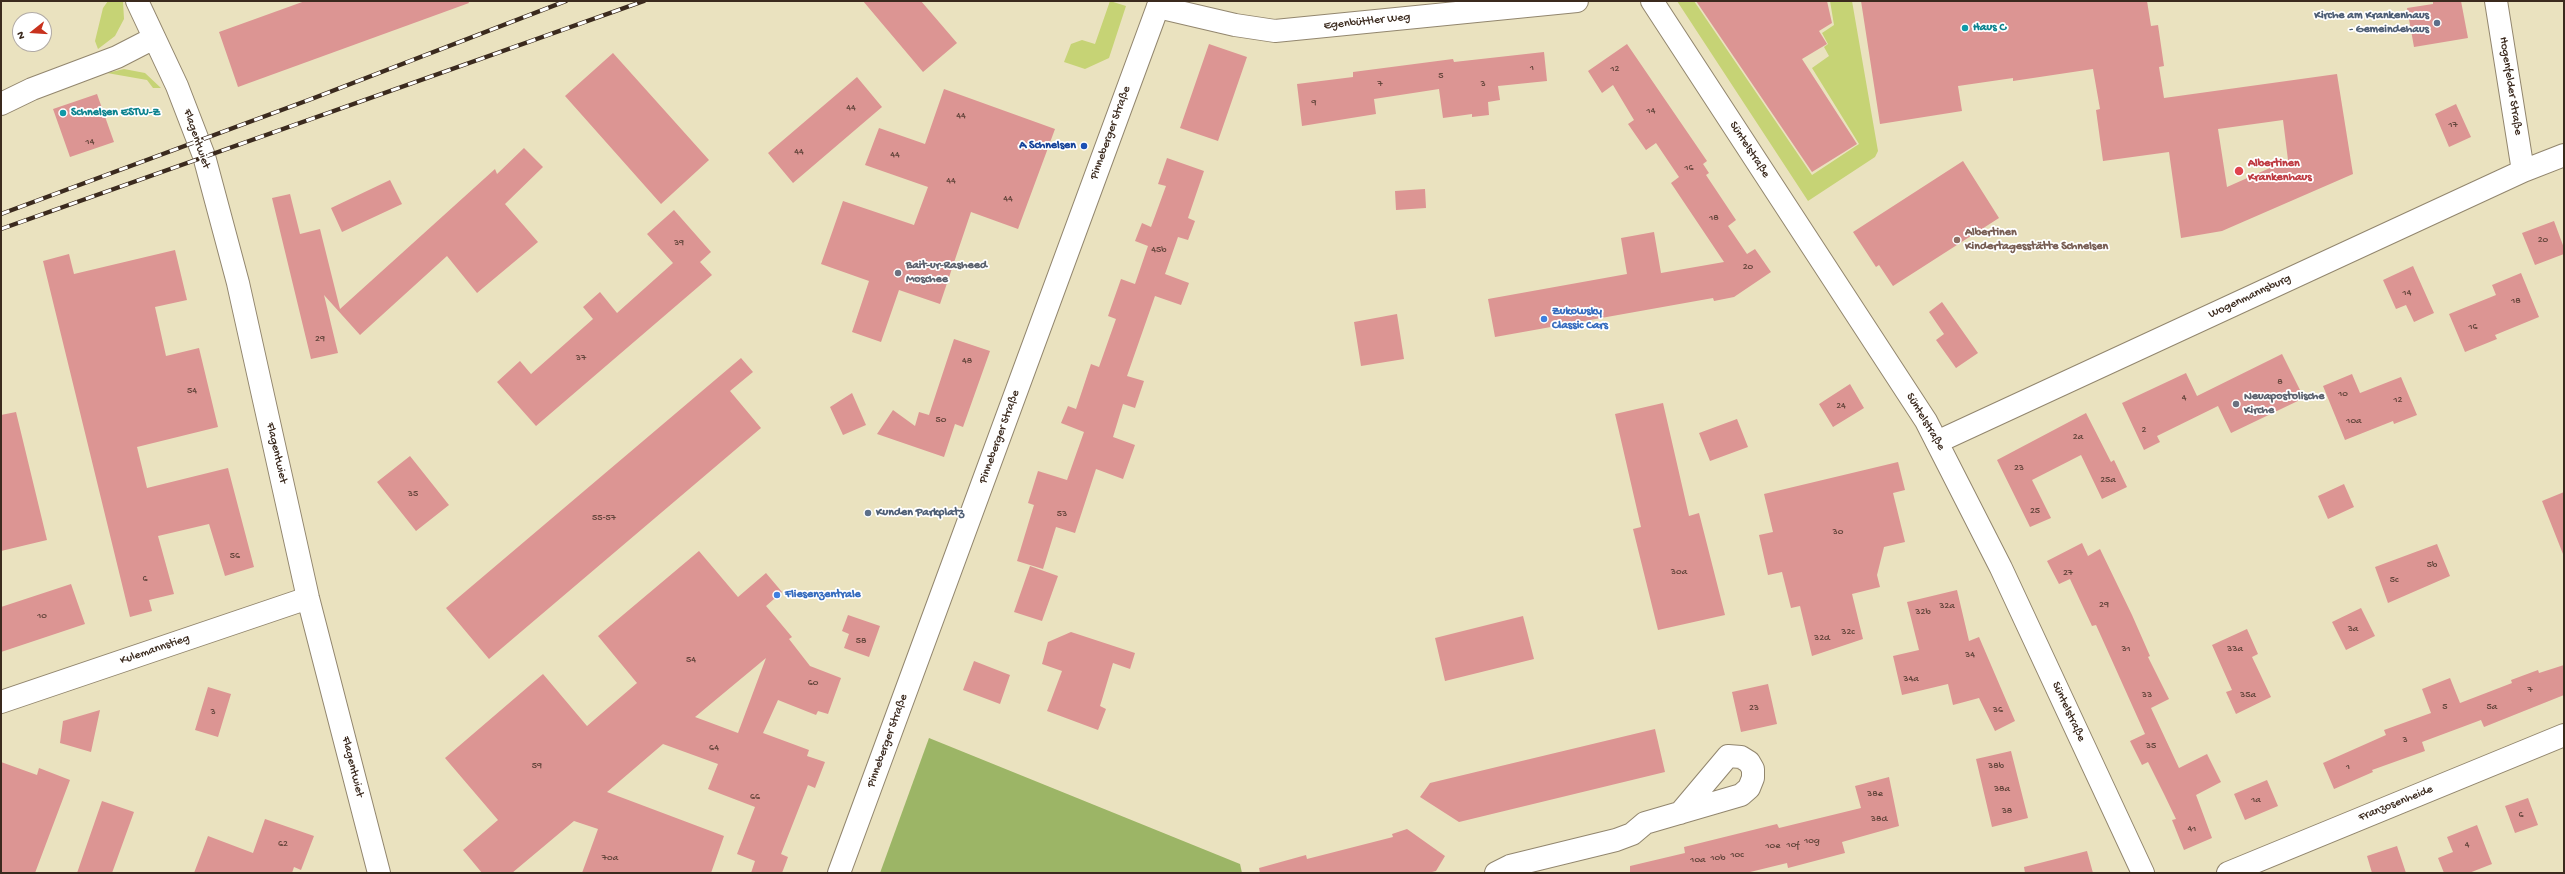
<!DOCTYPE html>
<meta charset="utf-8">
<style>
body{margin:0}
#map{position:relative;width:2565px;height:874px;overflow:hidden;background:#eae2bf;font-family:"Gochi Hand",sans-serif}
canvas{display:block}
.frame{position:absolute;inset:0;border:2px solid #3b2a1e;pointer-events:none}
.north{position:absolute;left:12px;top:12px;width:40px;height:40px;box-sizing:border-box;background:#fff;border:1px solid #b1aaa5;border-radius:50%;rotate:253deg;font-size:11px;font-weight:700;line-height:16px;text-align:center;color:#3b2a1e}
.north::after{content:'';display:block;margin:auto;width:14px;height:18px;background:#c8321e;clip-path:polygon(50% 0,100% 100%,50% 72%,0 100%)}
</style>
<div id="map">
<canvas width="2565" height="874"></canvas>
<div class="frame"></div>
<div class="north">N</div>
</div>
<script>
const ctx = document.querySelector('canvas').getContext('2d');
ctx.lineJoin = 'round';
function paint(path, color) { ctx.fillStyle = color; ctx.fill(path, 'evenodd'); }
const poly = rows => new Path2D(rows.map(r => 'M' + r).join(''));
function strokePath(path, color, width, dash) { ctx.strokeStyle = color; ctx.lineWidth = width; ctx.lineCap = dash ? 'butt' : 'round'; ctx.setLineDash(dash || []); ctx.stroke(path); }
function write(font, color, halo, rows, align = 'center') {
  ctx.font = font + ' "Gochi Hand",sans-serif'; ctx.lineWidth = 3.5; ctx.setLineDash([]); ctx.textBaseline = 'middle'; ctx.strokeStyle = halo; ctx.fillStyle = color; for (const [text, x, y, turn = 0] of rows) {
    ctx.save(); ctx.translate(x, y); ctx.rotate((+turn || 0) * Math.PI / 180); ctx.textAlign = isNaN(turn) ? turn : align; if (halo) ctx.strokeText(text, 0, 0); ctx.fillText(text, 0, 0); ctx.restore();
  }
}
paint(poly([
 [108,1,123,1,124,19,115,36,98,49,95,41,103,8],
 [1110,1,1126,6,1109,58,1085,69,1064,62,1071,44,1082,40,1095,44],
 [1677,1,1694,1,1812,175,1859,144,1812,68,1829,56,1824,47,1828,44,1822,33,1834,25,1830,1,1852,1,1878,151,1875,157,1808,201],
 [124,69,145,73,161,88,153,88,147,80,107,73]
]), '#c6d375');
paint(poly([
 [929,738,1240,864,1242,873,880,873]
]), '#9cb566');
paint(poly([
 [305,1,468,1,469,3,238,87,219,32],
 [863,1,921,1,957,43,923,72],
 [1696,1,1827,1,1832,23,1819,31,1827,44,1802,59,1857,144,1812,172],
 [1861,1,2147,1,2151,26,2158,25,2164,66,2159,67,2164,98,2337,74,2353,174,2222,231,2181,238,2169,152,2103,161,2096,110,2100,109,2093,69,2013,81,2013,78,1958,86,1962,111,1880,124],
 [2283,120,2288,160,2227,187,2218,129],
 [2433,1,2461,1,2468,38,2414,47,2407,8,2433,4],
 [1209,44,1247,57,1218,141,1180,128],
 [1627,44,1707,161,1703,164,1709,173,1706,175,1736,220,1728,226,1747,254,1755,249,1771,272,1734,297,1714,301,1713,298,1495,337,1488,299,1627,274,1621,238,1654,232,1661,273,1724,262,1671,183,1679,177,1656,143,1646,150,1628,124,1634,120,1613,85,1602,93,1588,71],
 [1544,52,1547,81,1498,86,1500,100,1488,102,1489,115,1472,117,1472,114,1443,118,1439,89,1374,99,1376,114,1302,126,1297,84,1353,77,1353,72,1453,59,1454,62],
 [613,53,709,160,661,204,565,96],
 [857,77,882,107,793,183,768,153],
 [944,89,1055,129,1018,229,971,212,940,304,899,290,881,342,852,332,869,281,821,264,843,201,914,225,928,187,865,165,879,128,925,144],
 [97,94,114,142,70,157,53,109],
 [2456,104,2471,137,2449,147,2435,114],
 [524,148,543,167,505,204,538,242,477,293,447,256,360,335,324,295,338,353,311,359,272,198,290,194,300,234,320,229,340,309,495,169,497,174],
 [1167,158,1204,171,1188,218,1195,221,1188,240,1178,237,1165,274,1189,283,1181,305,1155,296,1127,376,1144,381,1135,408,1123,404,1113,437,1135,445,1123,479,1096,469,1075,533,1056,527,1043,569,1017,561,1034,505,1028,503,1038,471,1067,480,1084,432,1061,423,1068,406,1076,409,1091,364,1099,367,1116,319,1108,316,1121,279,1135,284,1148,246,1135,241,1142,223,1151,227,1166,186,1158,184],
 [1963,161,1999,218,1893,286,1879,265,1876,267,1853,232],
 [390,180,402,204,342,232,331,208],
 [1425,189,1426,208,1396,210,1395,191],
 [674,210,711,252,700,262,712,275,536,426,497,382,520,361,531,374,593,319,583,307,600,292,617,313,673,263,647,234],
 [2554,221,2564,248,2564,254,2535,265,2522,233],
 [175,250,187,300,155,307,166,356,199,348,218,427,137,447,147,488,228,468,254,567,225,576,209,524,158,536,174,594,149,600,152,611,130,617,43,261,69,254,74,274],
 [2413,266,2434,313,2414,322,2406,305,2396,309,2383,280],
 [2521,273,2539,317,2495,335,2497,339,2465,352,2449,314,2496,295,2492,285],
 [1942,302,1978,353,1956,368,1936,340,1944,334,1929,312],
 [1397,314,1404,359,1361,366,1354,322],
 [954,339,990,351,963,427,955,424,944,457,877,434,893,410,915,426,919,412,929,415],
 [2282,354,2304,398,2231,433,2218,406,2157,436,2160,442,2144,450,2122,403,2186,373,2197,396],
 [741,358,753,372,730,391,761,428,489,659,446,608],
 [2352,374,2360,393,2401,377,2417,415,2394,424,2393,421,2345,440,2323,386],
 [1850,384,1864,408,1833,427,1819,404],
 [852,393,866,425,843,435,830,407],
 [1663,403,1689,516,1699,513,1725,615,1658,630,1633,529,1641,527,1615,414],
 [16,412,47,540,1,551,1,415],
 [2086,413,2111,462,2114,460,2127,487,2102,499,2081,455,2032,480,2051,518,2030,527,1997,460],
 [1737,419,1748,447,1710,461,1699,433],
 [410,456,449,505,416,531,377,482],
 [1898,462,1905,490,1893,493,1905,542,1884,547,1877,575,1880,587,1852,594,1863,639,1812,656,1800,606,1791,608,1782,572,1768,575,1759,535,1773,532,1764,494],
 [2344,484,2354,507,2328,519,2318,496],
 [2564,492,2564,554,2563,554,2542,501],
 [2082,543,2088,556,2100,549,2132,615,2150,656,2148,657,2169,699,2151,708,2179,768,2207,754,2221,782,2196,795,2212,838,2184,850,2172,820,2176,819,2164,794,2148,762,2142,765,2130,741,2145,734,2096,625,2092,626,2070,579,2059,584,2047,561],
 [2437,544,2450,576,2388,603,2375,567],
 [699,551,738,597,766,573,782,592,766,606,792,637,789,639,810,666,841,678,828,714,818,711,816,715,778,700,763,733,809,750,807,756,825,762,815,788,808,785,781,854,788,857,782,873,751,873,755,861,737,854,755,807,708,789,718,764,663,744,607,792,724,836,711,873,582,873,598,829,574,821,512,873,482,873,463,850,498,820,445,758,543,674,587,726,637,683,598,636],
 [766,658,738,733,695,717],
 [1030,566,1058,576,1042,621,1014,612],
 [71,584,85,624,1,652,1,607],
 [1957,590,1969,641,1979,637,2015,721,1995,731,1979,698,1953,705,1948,684,1902,695,1893,656,1919,650,1907,602],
 [2361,608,2375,636,2346,650,2332,622],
 [848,615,880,626,869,657,844,648,849,634,842,631],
 [1523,616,1534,659,1445,681,1435,638],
 [2247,629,2258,654,2252,657,2271,697,2236,714,2226,692,2232,690,2212,645],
 [1071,632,1135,653,1130,669,1113,663,1100,706,1106,709,1098,730,1047,711,1062,671,1042,664,1048,642],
 [974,661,1010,675,1000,704,963,690],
 [2564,665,2564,695,2484,727,2481,720,2422,742,2425,751,2372,770,2373,772,2334,789,2323,763,2386,735,2384,730,2431,713,2422,689,2450,678,2460,703,2512,683,2511,680,2538,670,2539,673],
 [1768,684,1777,724,1741,732,1732,692],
 [208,687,231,694,218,737,195,730],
 [100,710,91,752,60,743,63,721],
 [1655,729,1665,772,1459,822,1420,797,1430,783],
 [2011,751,2028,818,1992,827,1976,759],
 [1,762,37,775,39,768,70,780,35,873,1,873],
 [1889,777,1899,826,1842,842,1845,853,1788,868,1787,863,1746,873,1630,873,1630,866,1685,853,1684,847,1777,824,1779,828,1861,808,1855,786],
 [2267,780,2278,806,2245,820,2234,794],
 [2528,798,2538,825,2515,833,2505,806],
 [102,801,134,812,112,873,77,873],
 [265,819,314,836,301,870,294,867,292,873,194,873,208,836,253,853],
 [2477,825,2492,864,2469,873,2444,873,2438,858,2453,852,2447,837],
 [1407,829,1445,856,1436,871,1428,873,1260,873,1259,868,1306,855,1307,859,1393,837,1392,834],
 [2397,846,2406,873,2372,873,2367,856],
 [2087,851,2093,873,2025,873,2024,867]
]), '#dc9593');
const street = poly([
 [137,1,177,86,204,156,238,283,308,598,379,873],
 [2496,1,2523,171],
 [1158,7,1235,25,1275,31,1577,1],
 [1,104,32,89,117,57,154,38],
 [1937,442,2523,171,2564,155],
 [1,702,308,598],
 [1496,873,1510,866,1616,840,1632,834,1645,823,1741,795,1749,788,1753,778,1753,769,1749,762,1741,757,1728,756,1680,813],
 [2228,873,2564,735]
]);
const secondary = poly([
 [1652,1,1926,421,2001,568,2143,873],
 [839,873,1160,1]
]);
strokePath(street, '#92866e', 24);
strokePath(secondary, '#92866e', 24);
strokePath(street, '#fff', 22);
strokePath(secondary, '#fff', 22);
const rail = poly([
 [1,214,314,98,566,1],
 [1,229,644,1]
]);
strokePath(rail, '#3b2a1e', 4.5);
strokePath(rail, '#fff', 3, [9]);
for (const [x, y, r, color] of [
 [2437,23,4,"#5c6f8a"],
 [1965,28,4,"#0f9aa8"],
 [63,113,4,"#0f9aa8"],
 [1084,146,4,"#1a4fb4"],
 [2239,171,5,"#e0444e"],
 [1957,240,4,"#8d6e63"],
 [898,273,4,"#6b7280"],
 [1544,319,4,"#3f7fe0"],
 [2236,404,4,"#6b7280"],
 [868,513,4,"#5c6f8a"],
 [777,595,4,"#3f7fe0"]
]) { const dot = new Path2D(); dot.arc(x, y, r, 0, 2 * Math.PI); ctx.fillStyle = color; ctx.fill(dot); strokePath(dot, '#fff', 1.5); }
write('10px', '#63453b', null, [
 ["1",1532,68],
 ["12",1615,69],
 ["5",1441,76],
 ["7",1380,84],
 ["3",1483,84],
 ["9",1314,103],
 ["44",851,108],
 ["14",1651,111],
 ["44",961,116],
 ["17",2453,125],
 ["14",90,142],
 ["44",799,152],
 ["44",895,155],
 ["16",1689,168],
 ["44",951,181],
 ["44",1008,199],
 ["18",1714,218],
 ["20",2543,240],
 ["39",679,243],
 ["45b",1159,250],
 ["20",1748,267],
 ["14",2407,293],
 ["18",2516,301],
 ["16",2473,327],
 ["29",320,339],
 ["37",581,358],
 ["48",967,361],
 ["8",2280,382],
 ["54",192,391],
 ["10",2343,394],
 ["4",2184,398],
 ["12",2398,400],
 ["24",1841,406],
 ["50",941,420],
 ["10a",2354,421],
 ["2",2144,430],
 ["2a",2078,437],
 ["23",2019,468],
 ["25a",2108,480],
 ["35",413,494],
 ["25",2035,511],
 ["53",1062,514],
 ["55-57",604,518],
 ["30",1838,532],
 ["56",235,556],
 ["5b",2432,565],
 ["30a",1679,572],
 ["27",2068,573],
 ["6",145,579],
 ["5c",2394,580],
 ["29",2104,605],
 ["32a",1947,606],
 ["32b",1923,612],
 ["10",42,616],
 ["3a",2353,629],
 ["32c",1848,632],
 ["32d",1822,638],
 ["58",861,641],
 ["31",2126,649],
 ["33a",2235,649],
 ["34",1970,655],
 ["54",691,660],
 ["34a",1911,679],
 ["60",813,683],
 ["7",2530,690],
 ["33",2147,695],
 ["35a",2248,695],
 ["5",2445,707],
 ["5a",2492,707],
 ["23",1754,708],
 ["36",1998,710],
 ["3",213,712],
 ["3",2405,740],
 ["35",2151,746],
 ["64",714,748],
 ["59",537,766],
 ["38b",1996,766],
 ["1",2348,767],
 ["38a",2002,789],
 ["38e",1875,794],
 ["66",755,797],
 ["1a",2256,800],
 ["38",2007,811],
 ["6",2521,815],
 ["38d",1879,819],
 ["41",2192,829],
 ["10g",1812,841],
 ["62",283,844],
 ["10f",1793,845],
 ["4",2467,845],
 ["10e",1773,846],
 ["10c",1737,855],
 ["70a",610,858],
 ["10b",1718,858],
 ["10a",1698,860]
]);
write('bold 12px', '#4e5e75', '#fff', [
 ["Kirche am Krankenhaus",2429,16],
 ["- Gemeindehaus",2429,30],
 ["Kunden Parkplatz",876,513,"left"]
], 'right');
write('12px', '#3b2a1e', '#fff', [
 ["Egenbüttler Weg",1367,22,-6],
 ["Hogenfelder Straße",2510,86,81],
 ["Pinneberger Straße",1111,133,-70],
 ["Flagentwiet",196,139,71],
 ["Süntelstraße",1749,150,57],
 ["Wogenmannsburg",2250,297,-25],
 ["Süntelstraße",1925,422,59],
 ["Pinneberger Straße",1000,437,-70],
 ["Flagentwiet",276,453,77],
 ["Kulemannstieg",155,650,-19],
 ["Süntelstraße",2068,712,65],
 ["Pinneberger Straße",888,741,-70],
 ["Flagentwiet",352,767,76],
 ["Franzosenheide",2396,804,-22]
]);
write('bold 12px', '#0d838f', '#fff', [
 ["Haus C",1973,28],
 ["Schnelsen ESTW-Z",71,113]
], 'left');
write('bold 12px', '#164399', '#fff', [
 ["A Schnelsen",1076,146]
], 'right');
write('bold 12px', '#be3a42', '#fff', [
 ["Albertinen",2248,164],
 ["Krankenhaus",2248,178]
], 'left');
write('bold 12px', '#785e54', '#fff', [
 ["Albertinen",1965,233],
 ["Kindertagesstätte Schnelsen",1965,247]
], 'left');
write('bold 12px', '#5b616d', '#fff', [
 ["Bait-ur-Rasheed",906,266],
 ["Moschee",906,280],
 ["Neuapostolische",2244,397],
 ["Kirche",2244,411]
], 'left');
write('bold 12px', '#366cbe', '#fff', [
 ["Zukowsky",1552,312],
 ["Classic Cars",1552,326],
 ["Fliesenzentrale",785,595]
], 'left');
</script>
